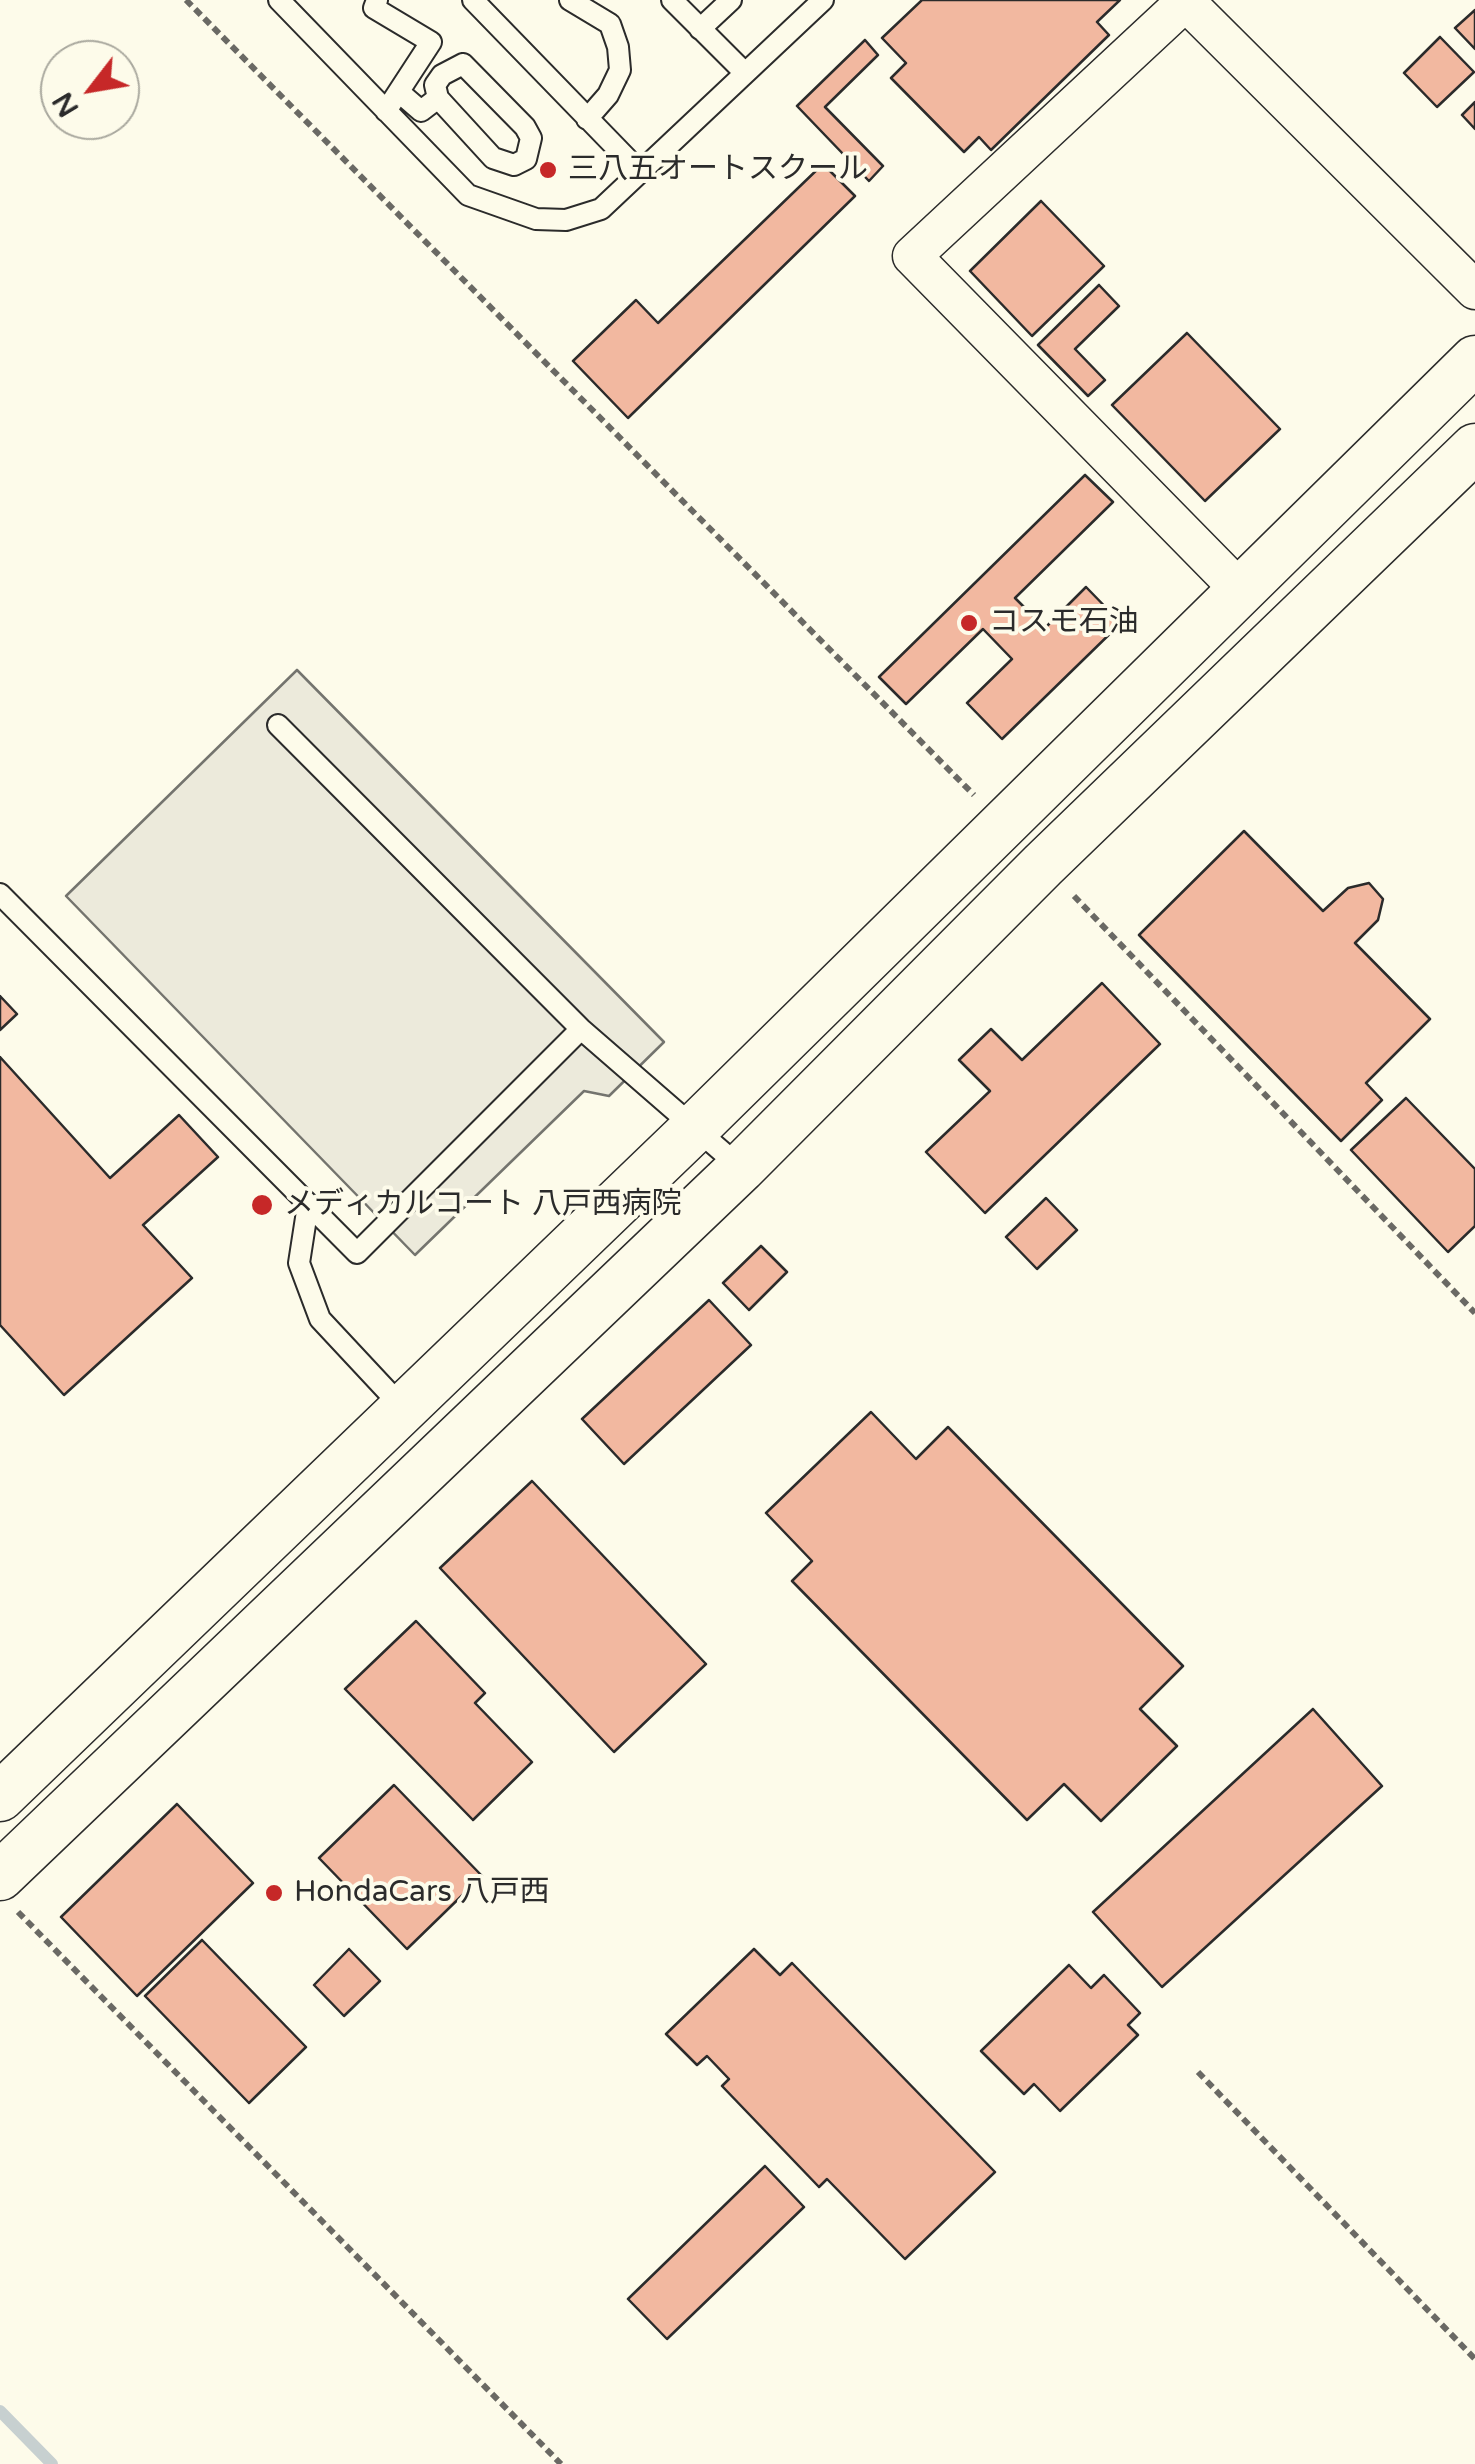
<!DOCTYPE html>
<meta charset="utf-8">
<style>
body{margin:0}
#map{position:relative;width:1475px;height:2464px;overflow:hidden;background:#fdfbea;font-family:"Varela Round",sans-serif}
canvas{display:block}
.north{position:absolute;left:40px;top:40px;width:100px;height:100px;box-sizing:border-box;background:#fdfbea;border:2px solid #a9a89e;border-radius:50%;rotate:239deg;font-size:28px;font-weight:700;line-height:40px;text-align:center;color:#2b2b2b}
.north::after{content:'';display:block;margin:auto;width:35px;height:45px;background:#c62828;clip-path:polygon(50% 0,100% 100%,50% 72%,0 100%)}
</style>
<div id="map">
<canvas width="1475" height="2464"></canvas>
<div class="north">N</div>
</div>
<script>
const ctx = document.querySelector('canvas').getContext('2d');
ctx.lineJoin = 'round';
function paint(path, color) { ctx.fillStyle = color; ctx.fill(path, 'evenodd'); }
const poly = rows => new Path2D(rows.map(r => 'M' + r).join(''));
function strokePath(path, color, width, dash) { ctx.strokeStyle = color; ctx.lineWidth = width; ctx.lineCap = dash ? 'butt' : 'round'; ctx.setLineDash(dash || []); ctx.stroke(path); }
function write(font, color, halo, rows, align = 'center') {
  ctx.font = font + ' "Varela Round","Noto Sans JP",sans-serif'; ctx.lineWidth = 8; ctx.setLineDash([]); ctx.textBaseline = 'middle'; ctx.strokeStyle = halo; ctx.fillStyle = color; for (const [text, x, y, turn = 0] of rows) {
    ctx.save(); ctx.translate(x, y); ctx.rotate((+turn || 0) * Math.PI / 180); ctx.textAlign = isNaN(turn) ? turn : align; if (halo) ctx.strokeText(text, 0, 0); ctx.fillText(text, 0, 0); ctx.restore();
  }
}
const parking = poly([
 [297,670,664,1042,609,1096,584,1091,415,1255,66,896,297,670]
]);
paint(parking, '#eceadb');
strokePath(parking, '#74746e', 2.5);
strokePath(poly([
 [0,2411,52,2464]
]), '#c7d0d0', 12);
const building = poly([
 [922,0,1120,0,1097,22,1109,35,991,150,979,137,964,152,891,78,906,63,882,38,922,0],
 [1475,10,1475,49,1455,28,1475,10],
 [1440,37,1474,72,1437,107,1404,73,1440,37],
 [865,40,878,55,825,107,883,166,869,181,797,106,865,40],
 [1475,102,1475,129,1462,115,1475,102],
 [823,164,855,196,628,418,573,361,636,300,658,323,823,164],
 [1041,201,1104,266,1032,336,970,271,1041,201],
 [1099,285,1119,306,1075,349,1105,380,1088,396,1038,345,1099,285],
 [1187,333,1280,429,1205,501,1112,405,1187,333],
 [1085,475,1113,502,1015,598,1045,628,1086,587,1121,623,1002,739,967,703,1012,659,983,629,906,704,879,677,1085,475],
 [1244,831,1323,911,1348,888,1369,883,1383,899,1378,920,1355,943,1430,1019,1366,1083,1382,1100,1341,1141,1139,935,1244,831],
 [1102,983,1160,1044,985,1213,926,1152,990,1091,959,1060,991,1029,1022,1060,1102,983],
 [0,996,17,1014,0,1030,0,996],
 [0,1057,110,1178,179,1115,218,1157,143,1225,192,1278,64,1395,0,1325,0,1057],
 [1406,1098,1475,1169,1475,1226,1448,1252,1351,1150,1406,1098],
 [1046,1198,1077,1230,1037,1269,1006,1237,1046,1198],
 [761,1246,787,1272,749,1310,723,1283,761,1246],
 [709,1300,751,1345,624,1464,582,1419,709,1300],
 [871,1412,916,1459,948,1427,1183,1666,1140,1709,1177,1746,1101,1821,1064,1784,1027,1820,792,1581,812,1561,766,1513,871,1412],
 [532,1481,706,1664,614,1752,440,1568,532,1481],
 [416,1621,485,1693,475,1703,532,1762,473,1820,345,1689,416,1621],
 [1313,1709,1382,1786,1162,1987,1093,1912,1313,1709],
 [394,1785,482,1876,407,1949,319,1858,394,1785],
 [177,1804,253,1883,137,1996,61,1917,177,1804],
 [202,1940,306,2047,249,2103,145,1996,202,1940],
 [349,1949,380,1981,344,2016,314,1985,349,1949],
 [754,1949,780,1975,792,1963,995,2172,905,2259,827,2179,819,2187,722,2086,729,2079,707,2056,697,2065,666,2034,754,1949],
 [1069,1965,1091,1988,1104,1975,1140,2013,1128,2025,1138,2035,1060,2111,1034,2084,1024,2094,981,2051,1069,1965],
 [765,2166,804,2207,667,2339,628,2299,765,2166]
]);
paint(building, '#f2b8a0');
strokePath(building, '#2b2b2b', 2.5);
const service = poly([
 [279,0,468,195,536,219,566,220,601,209,823,0],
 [377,0,374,8,431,42,386,111],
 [473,0,640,172],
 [570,0,610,24,618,47,620,70,608,95,587,119],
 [672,0,745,73],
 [700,29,731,0],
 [463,64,525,127,531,138,526,159,514,165,493,158,438,98,435,85,442,75,463,64],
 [399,92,421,111,438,98],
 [278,725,581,1029,741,1168],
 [0,894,357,1253,581,1029],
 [308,1205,299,1263,320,1319,404,1409]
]);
const minor = poly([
 [1184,0,1475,290],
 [1186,1,912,256,1241,591]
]);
const tertiary = poly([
 [0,1797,695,1128,1475,360],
 [0,1876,741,1168,1043,865,1475,448]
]);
strokePath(service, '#2b2b2b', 24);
strokePath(minor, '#2b2b2b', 41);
strokePath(tertiary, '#2b2b2b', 51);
strokePath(poly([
 [186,0,974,795],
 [1074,896,1475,1313],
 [18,1912,561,2464],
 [1198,2072,1475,2359]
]), '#6a6964', 6, [8, 5]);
strokePath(service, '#fdfbea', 20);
strokePath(minor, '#fdfbea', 38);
strokePath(tertiary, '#fdfbea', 48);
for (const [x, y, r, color] of [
 [548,170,10,"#c62828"],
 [969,623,10,"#c62828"],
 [262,1205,12,"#c62828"],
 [274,1893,10,"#c62828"]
]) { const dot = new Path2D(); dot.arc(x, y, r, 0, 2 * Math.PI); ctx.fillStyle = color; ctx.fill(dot); strokePath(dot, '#fdfbea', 4); }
write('30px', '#2b2b2b', '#fdfbea', [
 ["三八五オートスクール",568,170],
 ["コスモ石油",989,623],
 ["メディカルコート 八戸西病院",284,1205],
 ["HondaCars 八戸西",294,1893]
], 'left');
</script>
